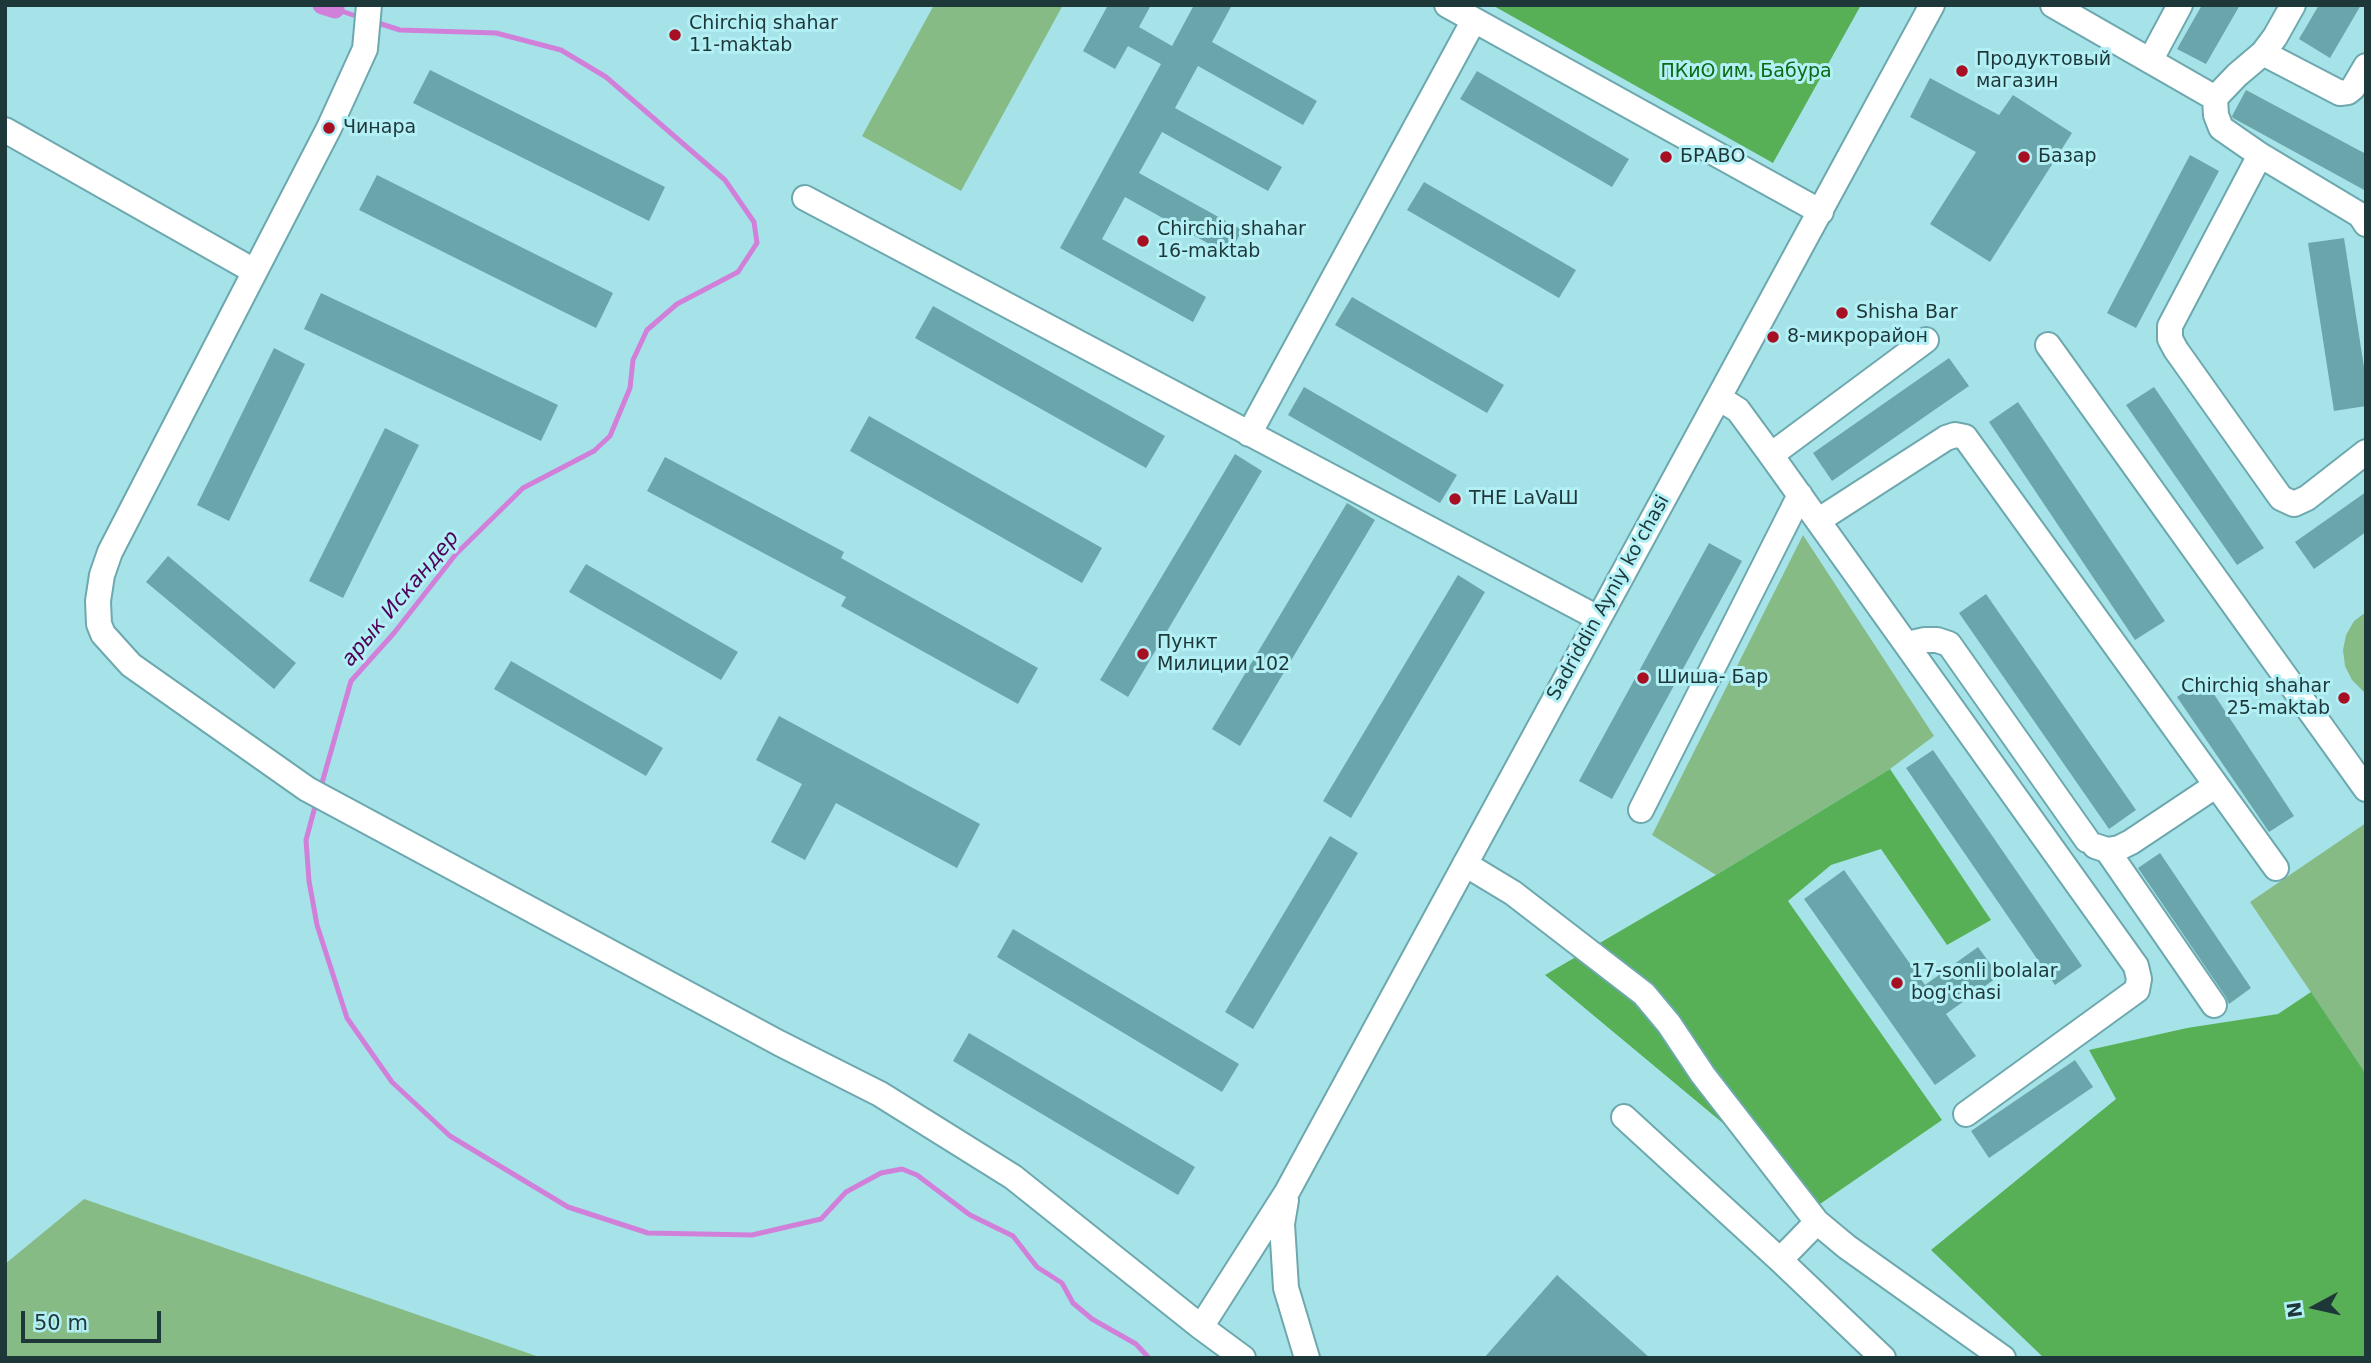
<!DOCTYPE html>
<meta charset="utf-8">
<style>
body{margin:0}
#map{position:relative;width:2371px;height:1363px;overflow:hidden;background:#a6e3e9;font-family:"DejaVu Sans",sans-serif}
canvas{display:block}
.frame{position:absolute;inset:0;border:7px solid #1e3739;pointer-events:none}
.north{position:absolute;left:2280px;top:1272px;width:70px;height:70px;-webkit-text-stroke:5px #b3f0f6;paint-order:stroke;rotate:262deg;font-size:19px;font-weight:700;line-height:28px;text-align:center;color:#1e3739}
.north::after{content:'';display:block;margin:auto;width:24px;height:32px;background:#1e3739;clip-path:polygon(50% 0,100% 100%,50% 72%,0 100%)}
.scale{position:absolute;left:21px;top:1311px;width:140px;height:32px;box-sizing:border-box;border:4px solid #1e3739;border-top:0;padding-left:9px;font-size:21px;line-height:24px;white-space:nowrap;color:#1e3739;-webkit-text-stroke:5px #b3f0f6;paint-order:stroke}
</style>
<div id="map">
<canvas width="2371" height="1363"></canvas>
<div class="frame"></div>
<div class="north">N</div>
<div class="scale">50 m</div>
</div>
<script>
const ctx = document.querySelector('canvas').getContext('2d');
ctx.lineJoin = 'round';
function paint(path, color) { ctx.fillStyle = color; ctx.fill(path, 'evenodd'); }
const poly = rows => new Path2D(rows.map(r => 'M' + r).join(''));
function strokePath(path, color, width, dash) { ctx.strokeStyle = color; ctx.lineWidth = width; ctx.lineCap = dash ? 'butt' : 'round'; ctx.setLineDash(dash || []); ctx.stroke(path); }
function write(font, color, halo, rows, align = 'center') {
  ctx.font = font + ' "DejaVu Sans",sans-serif'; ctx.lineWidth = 6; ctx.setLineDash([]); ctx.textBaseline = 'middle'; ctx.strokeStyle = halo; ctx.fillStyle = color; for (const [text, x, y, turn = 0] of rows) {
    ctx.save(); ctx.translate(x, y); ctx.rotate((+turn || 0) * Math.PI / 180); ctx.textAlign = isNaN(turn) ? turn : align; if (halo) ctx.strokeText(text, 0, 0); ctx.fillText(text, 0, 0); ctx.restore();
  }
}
paint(poly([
 [934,5,1063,5,961,191,862,136],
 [1803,535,1934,736,1890,769,1716,875,1652,835],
 [2366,612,2366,694,2352,680,2345,666,2343,650,2346,635,2354,621],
 [2366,823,2366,1074,2250,902],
 [84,1199,542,1358,5,1358,5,1264]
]), '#87bb85');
paint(poly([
 [1492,5,1861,5,1773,163],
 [1890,769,1991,920,1947,945,1881,849,1831,865,1788,901,1942,1120,1820,1204,1545,975,1716,875],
 [2311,992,2366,1074,2366,1358,2044,1358,1931,1250,2116,1099,2089,1050,2187,1028,2278,1014]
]), '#57b056');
strokePath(poly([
 [335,9,362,18],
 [320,790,351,681,394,633,456,554,523,488,594,451,610,436,630,388,633,360,647,330,677,304,738,272,757,243,754,222,725,180,606,77,561,50,496,33,400,30,375,22],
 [316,803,306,840,309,881,317,925,347,1018,392,1082,450,1136,568,1207,648,1233,752,1235,821,1219,846,1192,881,1173,902,1169,917,1175,970,1215,1013,1236,1037,1267,1062,1283,1073,1303,1092,1319,1136,1344,1149,1358]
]), '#d180d9', 5);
strokePath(poly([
 [322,5,335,9]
]), '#d180d9', 19);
paint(poly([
 [1108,5,1151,5,1139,27,1172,46,1194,5,1232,5,1212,42,1317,101,1303,125,1198,66,1175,108,1282,167,1268,191,1162,132,1139,173,1242,230,1229,255,1125,197,1102,239,1206,297,1193,322,1060,248,1161,64,1128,46,1115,69,1083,51],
 [2202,5,2240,5,2206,64,2177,49],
 [2319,5,2361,5,2330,58,2299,39],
 [430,70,665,187,649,221,413,103],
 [1477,71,1629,159,1612,187,1460,99],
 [1930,78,1999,115,2013,95,2072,133,1990,262,1930,224,1976,152,1910,117],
 [2246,90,2366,154,2366,191,2233,118,2232,116],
 [2190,155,2219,171,2136,328,2107,313],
 [377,175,613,293,596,328,359,210],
 [1424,182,1576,270,1559,298,1407,210],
 [2344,238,2366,380,2366,406,2334,411,2308,243],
 [321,293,558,405,541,441,304,329],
 [1352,297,1504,385,1487,413,1335,325],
 [933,306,1165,436,1146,468,915,338],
 [274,348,305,364,229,521,197,505],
 [1949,358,1969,386,1832,481,1813,453],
 [1304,387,1457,475,1440,503,1288,415],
 [2154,387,2264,548,2237,565,2126,405],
 [2018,402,2165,621,2135,640,1989,422],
 [869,416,1102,548,1082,583,850,451],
 [385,428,419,445,343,598,309,581],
 [1235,454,1262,471,1128,697,1100,680],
 [665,457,844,552,841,558,1038,668,1018,704,841,606,846,597,647,491],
 [2366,492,2366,532,2314,569,2295,542],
 [1347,503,1375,520,1240,746,1212,729],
 [1709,543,1742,561,1612,799,1579,781],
 [168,556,296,663,274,689,146,582],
 [586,564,738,652,721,680,569,592],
 [1458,575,1485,592,1351,818,1323,801],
 [1986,594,2136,810,2109,829,1959,613],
 [511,661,663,748,646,776,494,689],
 [2204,679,2294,816,2269,832,2177,697],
 [779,716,980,824,957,868,836,803,805,860,771,842,802,784,756,760],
 [1933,750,2082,966,2055,985,1906,768],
 [1330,836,1358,853,1253,1029,1225,1012],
 [2160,853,2251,988,2229,1004,2226,997,2138,868],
 [1844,870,1925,985,1978,947,1999,976,1946,1014,1976,1056,1935,1085,1804,899],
 [1013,929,1239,1064,1222,1092,997,957],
 [969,1033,1195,1167,1178,1195,953,1061],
 [2075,1060,2093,1087,1989,1158,1971,1131],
 [1557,1275,1650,1358,1484,1358]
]), '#6aa5ab');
const minor = poly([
 [369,5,365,49,329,128,110,552,102,575,98,601,99,624,103,634,131,665,307,789,779,1043,880,1094,1013,1177,1201,1327,1287,1192,1932,5],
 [1447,5,1821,212],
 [2053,5,2215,98,2216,115,2221,128,2260,155,2360,215,2366,224],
 [2263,53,2340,93,2348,92,2353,88,2366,66],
 [2150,61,2180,5],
 [2215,98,2237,75,2263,53,2275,37,2293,5],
 [5,130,254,271],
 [2260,155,2170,326,2170,339,2176,350,2281,498,2294,504,2307,498,2366,452],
 [805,198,1598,618],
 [2048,345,2366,789],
 [1719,398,1738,410,1771,455,2136,966,2139,979,2137,990,1966,1114],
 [1249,434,1474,20],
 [1771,455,1926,340],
 [1819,520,1946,438,1955,435,1965,437,2276,868],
 [1907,644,1925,640,1937,640,1949,644,2087,840],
 [1641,810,1800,495],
 [2095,846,2107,850,2119,848,2131,842,2215,786],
 [2107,850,2214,1005],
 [1465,864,1513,893,1644,994,1669,1024,1703,1075,1817,1222,1847,1247,2003,1358],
 [1624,1117,1780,1260,1883,1358],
 [1286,1200,1282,1224,1286,1288,1307,1358],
 [1780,1260,1817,1222],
 [1201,1327,1243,1358]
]);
strokePath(minor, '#6da8ae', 28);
strokePath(minor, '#fff', 24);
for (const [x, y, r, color] of [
 [675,35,7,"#a70f22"],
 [1962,71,7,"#a70f22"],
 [329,128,7,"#a70f22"],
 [1666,157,7,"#a70f22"],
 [2024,157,7,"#a70f22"],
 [1143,241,7,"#a70f22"],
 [1842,313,7,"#a70f22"],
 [1773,337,7,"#a70f22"],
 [1455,499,7,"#a70f22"],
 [1143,654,7,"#a70f22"],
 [1643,678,7,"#a70f22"],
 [2344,698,7,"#a70f22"],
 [1897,983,7,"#a70f22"]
]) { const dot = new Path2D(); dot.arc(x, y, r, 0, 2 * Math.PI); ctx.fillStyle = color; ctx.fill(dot); strokePath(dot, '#b3f0f6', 2.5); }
write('19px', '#1e3739', '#b3f0f6', [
 ["Chirchiq shahar",689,24],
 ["11-maktab",689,46],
 ["Продуктовый",1976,60],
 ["магазин",1976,82],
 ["Чинара",343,128],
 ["БРАВО",1680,157],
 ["Базар",2038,157],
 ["Chirchiq shahar",1157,230],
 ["16-maktab",1157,252],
 ["Shisha Bar",1856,313],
 ["8-микрорайон",1787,337],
 ["THE LaVaШ",1469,499],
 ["Пункт",1157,643],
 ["Милиции 102",1157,665],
 ["Шиша- Бар",1657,678],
 ["Chirchiq shahar",2330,687,"right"],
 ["25-maktab",2330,709,"right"],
 ["17-sonli bolalar",1911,972],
 ["bog'chasi",1911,994]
], 'left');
write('19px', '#096b13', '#b3f0f6', [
 ["ПКиО им. Бабура",1746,72]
]);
write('19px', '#1e3739', '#b3f0f6', [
 ["Sadriddin Ayniy ko‘chasi",1609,598,-61]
]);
write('italic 21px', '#4f0058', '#b3f0f6', [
 ["арык Искандер",401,599,-50]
]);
</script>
